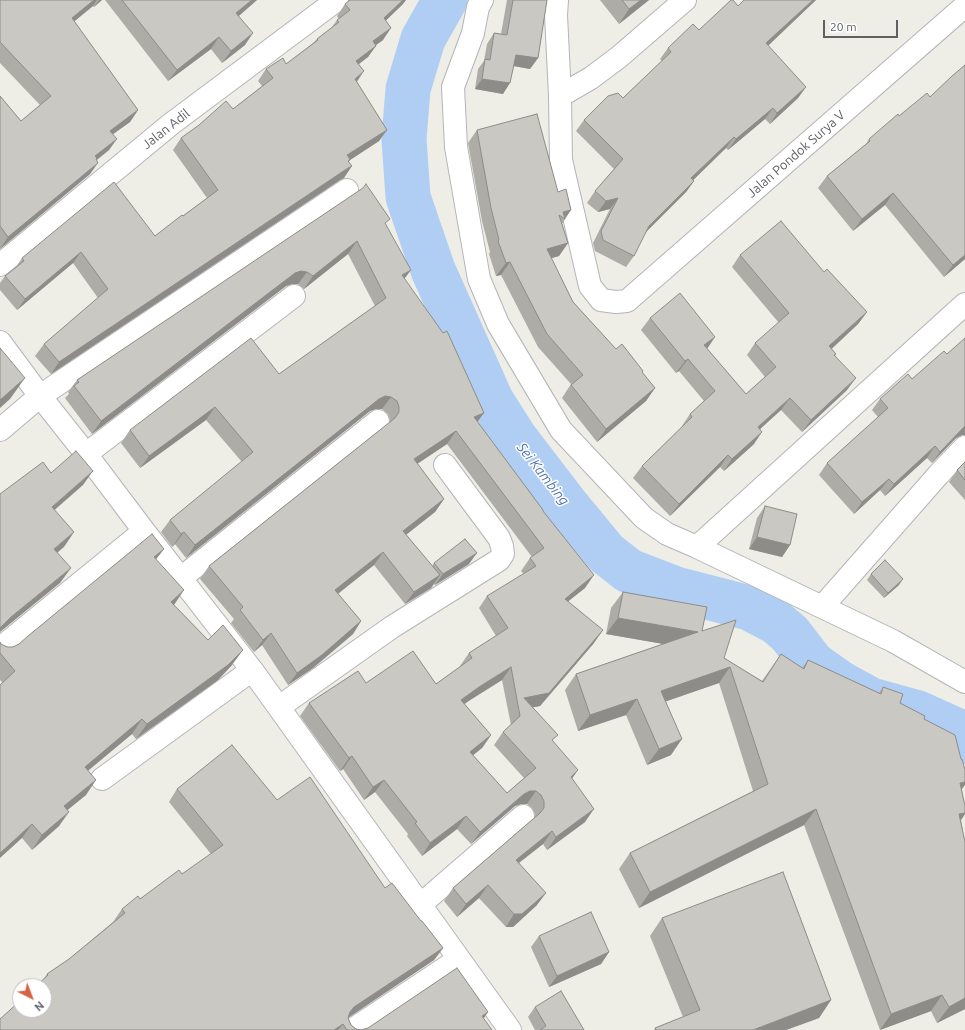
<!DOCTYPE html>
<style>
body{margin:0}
#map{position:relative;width:965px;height:1030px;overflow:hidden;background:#eeede6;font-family:Ubuntu,sans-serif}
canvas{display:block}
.north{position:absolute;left:12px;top:978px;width:40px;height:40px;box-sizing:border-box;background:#fff;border:1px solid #bfbfc1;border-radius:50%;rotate:138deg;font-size:11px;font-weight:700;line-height:16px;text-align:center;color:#5e6064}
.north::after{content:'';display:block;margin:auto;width:14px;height:18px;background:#d36247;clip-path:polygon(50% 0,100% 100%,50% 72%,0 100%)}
.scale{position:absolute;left:823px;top:20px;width:75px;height:18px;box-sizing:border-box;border:2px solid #5e6064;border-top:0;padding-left:5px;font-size:12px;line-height:14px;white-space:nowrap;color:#5e6064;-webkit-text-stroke:3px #fff;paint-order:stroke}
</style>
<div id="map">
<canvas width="965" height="1030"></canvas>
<div class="north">N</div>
<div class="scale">20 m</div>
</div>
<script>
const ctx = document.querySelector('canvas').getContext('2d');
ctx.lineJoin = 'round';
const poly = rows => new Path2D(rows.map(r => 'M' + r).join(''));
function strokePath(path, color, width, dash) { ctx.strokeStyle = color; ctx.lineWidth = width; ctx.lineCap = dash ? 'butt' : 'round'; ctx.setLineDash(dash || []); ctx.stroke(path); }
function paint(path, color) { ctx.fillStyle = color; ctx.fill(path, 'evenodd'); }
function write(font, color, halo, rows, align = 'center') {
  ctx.font = font + ' Ubuntu,sans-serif'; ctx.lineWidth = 3; ctx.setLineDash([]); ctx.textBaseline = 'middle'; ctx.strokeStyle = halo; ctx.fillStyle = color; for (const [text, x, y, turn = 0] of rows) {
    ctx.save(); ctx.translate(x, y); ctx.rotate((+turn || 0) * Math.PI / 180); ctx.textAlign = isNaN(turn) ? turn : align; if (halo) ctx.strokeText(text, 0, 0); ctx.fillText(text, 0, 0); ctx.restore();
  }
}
strokePath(poly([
 [445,0,423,39,408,89,404,139,408,197,433,270,491,400,515,438,564,502,606,553,629,571,676,589,749,608,776,622,790,634,813,664,840,683,871,700,918,713,956,730,965,742]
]), '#b0cef4', 45);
const minor = poly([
 [482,0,478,7,473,33,453,87,456,147,479,279,498,324,561,430,644,518,667,534,697,547,893,641,965,682],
 [557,0,556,15,560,96,561,160,590,286,601,300,616,302,627,301,965,6],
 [560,96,591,78,619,57,685,0],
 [0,265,171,124,337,0],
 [0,342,40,396,86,454,144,531,252,670,510,1030],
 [0,430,40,396,347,190],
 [86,454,294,296],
 [697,547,965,304],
 [181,578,378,421],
 [822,607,939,474,965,447],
 [0,650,9,641,144,531],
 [279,707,392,627,499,560,503,554,502,546,499,538,445,465],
 [102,779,252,670],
 [420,905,523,816],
 [352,1030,459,959]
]);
strokePath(minor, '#b3b5b9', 24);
strokePath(minor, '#fff', 22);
paint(poly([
 [0,0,102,0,94,7,93,6,74,21,138,110,130,122,113,134,109,150,97,160,90,174,0,249,0,96,21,121,40,105,0,63],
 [105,0,257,0,239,16,245,45,222,63,211,49,168,81],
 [349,0,406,0,402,5,386,20,383,40,376,45,368,57,359,64,357,82,387,130,379,141,350,160,349,161,344,178,340,180,51,374,35,356,44,344,98,298,73,263,17,310,0,290,0,283,5,276,16,267,22,258,155,236,207,198,173,150,181,138,233,109,262,86,258,81,266,69,286,64,313,43,317,39,332,27,337,20,339,19,337,16,345,4,349,1],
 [507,0,547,0,538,58,530,69,514,66,503,94,475,89,478,69,484,61,487,44,494,33,501,34],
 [600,0,649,0,619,24],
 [744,0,816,0,768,46,806,87,798,98,770,124,765,119,728,150,726,148,693,180,694,181,686,192,645,233,634,256,626,267,595,251,593,243,610,209,598,212,587,203,595,191,614,169,576,131,584,120,623,98,662,61,660,59,668,48,699,30,738,6],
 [965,65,965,259,944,277,885,205,853,231,818,188,827,176,866,144,869,139,899,116,930,97],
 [477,130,558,192,571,210,562,224,568,243,559,256,551,258,573,302,616,349,642,372,655,388,646,401,597,442,562,398,571,384,538,347,501,275,496,276,489,254,490,252,482,221,468,143],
 [386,225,404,278,477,422,543,511,585,588,568,601,594,643,540,706,533,707,553,742,572,779,585,822,547,850,543,844,519,863,537,905,513,927,506,927,479,898,457,917,444,901,453,888,535,817,535,814,532,808,527,804,521,804,515,806,471,844,457,829,422,856,407,836,408,834,375,792,364,800,343,769,340,771,300,716,309,703,366,683,436,684,461,666,460,666,469,653,496,636,479,608,487,596,524,574,521,571,530,558,532,557,447,444,417,464,444,499,435,512,406,535,432,566,434,563,469,564,435,585,434,584,431,588,405,604,374,565,338,594,361,621,353,634,313,668,288,685,262,645,254,652,231,623,234,619,200,579,209,566,390,422,390,420,388,414,382,409,376,409,370,411,186,558,175,544,172,547,161,532,170,520,242,462,206,420,140,468,121,443,130,430,279,374,375,306,348,254,304,289,298,284,292,284,286,286,92,434,65,398,69,394,68,392,77,380],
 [502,680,511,725,503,732,494,745,524,778,507,793,473,755,482,748,491,735,464,704],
 [740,255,824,272,867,312,858,324,831,349,836,354,835,356,847,390,802,432,781,410,760,429,754,444,724,471,720,467,670,516,633,478,642,466,682,427,682,426,690,414,704,401,679,371,676,373,641,330,650,318,707,349,746,394,765,377,747,355,755,343,779,323,732,267],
 [880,399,962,435,956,438,932,463,927,458,885,496,880,490,854,514,819,475,827,463,878,417,872,410],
 [965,462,965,500,949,482,957,470],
 [765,506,790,545,782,557,749,549,757,518],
 [164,549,156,559,174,605,232,665,218,680,136,739,132,734,88,771,86,795,67,810,59,826,32,850,22,838,3,683,0,680,0,642,1,644,7,647,13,647,19,644],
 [871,574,899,585,884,598,867,580],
 [623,592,702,631,724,658,762,681,781,654,802,668,808,660,879,693,883,687,900,703,924,719,962,790,965,806,965,814,961,820,965,842,965,1009,937,1023,931,1011,880,1030,804,825,639,908,619,869,630,853,753,791,719,683,666,701,671,755,647,765,626,715,578,731,565,690,576,674,663,644,606,634,611,608],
 [177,789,277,800,385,888,421,921,443,948,434,960,348,1017,351,1025,356,1029,361,1030,0,1030,43,980,47,974,69,959,113,922,122,909,182,874,211,854,169,802],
 [662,918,831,1000,819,1018,786,1030,654,1030,655,1028,683,1017,650,936],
 [539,936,609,952,601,964,549,987,531,947],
 [535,1007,584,1030,535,1030,528,1017]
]), '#adaca7');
paint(poly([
 [94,0,97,0,93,6,64,30,72,18],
 [99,0,102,0,94,7],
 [252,0,257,0,228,25,236,13],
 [403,0,406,0,402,5,376,30,384,18],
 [641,0,649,0,619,24,629,9],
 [813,0,816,0,758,55,766,43],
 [391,28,383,40,365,53,373,41],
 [253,33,245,45,222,63,231,51],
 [219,37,211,49,168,81,177,70],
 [376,46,368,57,348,72,356,61],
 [516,55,538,58,530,69,508,65],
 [364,71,356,83,355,79],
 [482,79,510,83,503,94,475,89],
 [806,87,798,98,770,124,777,113],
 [773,108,765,119,728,150,736,139],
 [138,110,130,122,102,142,110,131],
 [387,130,379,141,350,160,342,171,347,155],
 [734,137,726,148,683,190,691,178],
 [117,139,109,150,95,161,95,156],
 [98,163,90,174,0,249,8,237],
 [352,166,344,178,340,180,51,374,59,362,348,168],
 [694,181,686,192,641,237,649,226],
 [893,193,885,205,853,231,862,219],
 [618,198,610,209,598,212,606,201],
 [571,210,565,218,563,212],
 [357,241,348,254,304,289,313,276],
 [568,243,559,256,538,262,547,249],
 [81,252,73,263,17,310,25,299],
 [965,255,965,259,944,277,953,265],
 [510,262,501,275,496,276,506,263],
 [411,270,402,282,402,275],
 [301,271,307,272,298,284,292,284,286,286,92,434,101,421,295,273],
 [867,312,858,324,821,359,829,346],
 [715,337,707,349,704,345],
 [688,359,679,371,676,373,685,361],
 [25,378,10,399,0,408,0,400],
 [856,378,847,390,802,432,811,420],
 [655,388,646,401,597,442,606,429],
 [385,396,391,397,382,409,376,409,370,411,186,558,195,545,379,399],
 [790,398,781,410,749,439,758,427],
 [215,407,206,420,140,468,149,456],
 [484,413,475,425,474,417],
 [965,426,965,435,962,435,956,438,932,463,940,452],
 [456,431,447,444,405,472,414,459],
 [762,432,754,444,724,471,732,459],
 [935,446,927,458,885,496,894,484],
 [728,455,720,467,670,516,679,504],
 [93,471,83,485,42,521,52,507],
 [889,479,880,490,854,514,862,502],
 [444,499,435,512,394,544,403,531],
 [74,532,64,547,44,564,54,549],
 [184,532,175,544,172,547,181,534],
 [757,537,790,545,782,557,749,549],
 [164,549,153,563,154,557],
 [383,552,374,565,326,603,335,590],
 [477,553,469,564,435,585,443,574],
 [71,568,60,583,0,632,0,629,1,627,11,617],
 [440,575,431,588,405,604,414,592],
 [594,575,585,588,556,611,565,599],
 [903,579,899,585,884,598,888,593],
 [184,590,174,605,171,602],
 [618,618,698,632,687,648,606,634],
 [361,621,353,634,313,668,288,685,297,673],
 [603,630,594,643,540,706,519,710,524,698],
 [271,633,262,645,254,652,263,640],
 [243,650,232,665,218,680,136,739,147,724],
 [511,667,502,680,470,700,452,713,461,700,479,687],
 [730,667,719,683,650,707,661,691],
 [637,699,626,715,578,731,590,715],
 [142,719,132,734,74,782,85,767],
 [491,735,482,748,461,765,470,752],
 [682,739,671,755,647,765,659,749],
 [352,756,343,769,340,771,349,758],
 [578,770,569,783,571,777],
 [96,780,86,795,54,821,64,806],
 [384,780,375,792,364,800,373,787],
 [965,782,965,785,956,797,960,783],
 [530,791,536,791,527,804,521,804,515,806,471,844,480,832,524,794],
 [594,809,585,822,547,850,556,837],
 [816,809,804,825,639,908,650,892],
 [69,812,59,826,32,850,42,835],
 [965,813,965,814,955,829,959,814],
 [466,816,457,829,422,856,430,843],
 [32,824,22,838,0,858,0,853],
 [552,831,543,844,507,872,516,860],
 [488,885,479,898,457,917,466,904],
 [546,893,537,905,513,927,506,927,514,914],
 [443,948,434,960,345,1020,350,1012,354,1007],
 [609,952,601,964,549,987,557,976],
 [942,995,931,1011,880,1030,891,1014],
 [965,998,965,1009,937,1023,949,1007],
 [831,1000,819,1018,786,1030,753,1030],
 [488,1012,480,1024,482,1016],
 [343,1024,338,1030,334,1030]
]), '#8d8c88');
const building = poly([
 [0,0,94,0,72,18,138,110,110,131,117,139,95,156,97,158,96,159,98,163,8,237,0,226,0,96,21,121,51,96,0,42,0,0],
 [122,0,252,0,236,13,253,33,231,51,219,37,177,70,122,0],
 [350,0,403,0,384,18,391,28,373,41,376,46,356,61,364,71,355,79,387,130,347,155,350,159,348,161,352,166,348,168,59,362,44,344,108,289,81,252,25,299,5,276,24,261,22,258,114,182,155,236,182,215,183,216,218,190,181,138,199,125,226,101,233,109,273,78,266,69,283,58,286,64,318,40,317,39,339,22,337,20,350,10,345,4,350,0],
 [513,0,547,0,538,58,516,55,510,83,482,79,485,59,490,60,494,33,507,35,513,0],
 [622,0,641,0,629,9,622,0],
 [731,0,733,0,738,6,744,0,813,0,766,43,806,87,777,113,773,108,736,139,734,137,691,178,694,181,649,226,634,256,603,240,601,231,618,198,606,201,595,191,623,159,584,120,608,96,618,93,623,98,671,52,668,48,693,24,699,30,731,0],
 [965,65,965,255,953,265,893,193,862,219,827,176,870,141,869,139,898,114,899,116,927,93,930,97,952,76,965,65],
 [537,114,558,192,566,189,571,210,563,212,565,219,559,215,568,243,547,249,573,302,616,349,622,344,643,371,642,372,655,388,606,429,571,385,583,375,547,334,510,262,506,263,498,241,499,240,491,208,477,130,537,114],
 [366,184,390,219,385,223,411,270,402,275,443,333,447,331,484,413,474,417,543,510,543,511,594,575,565,599,603,630,549,693,524,698,558,735,552,740,578,770,571,777,594,809,556,837,552,831,516,860,546,893,522,914,514,914,488,885,466,904,453,888,540,813,544,808,544,801,541,795,536,791,530,791,524,794,480,832,466,816,430,843,415,823,417,822,384,780,373,787,352,756,349,758,309,703,358,671,366,683,413,651,436,684,472,658,469,653,508,628,487,596,536,566,530,558,544,548,456,431,414,459,444,499,403,531,440,575,414,592,383,552,335,590,361,621,322,655,297,673,271,633,263,640,240,610,243,607,209,566,395,418,399,412,399,407,397,401,391,397,385,396,379,399,195,545,184,532,181,534,170,520,253,452,215,407,149,456,130,430,251,338,279,374,386,298,357,241,313,276,307,272,301,271,295,273,101,421,74,386,79,382,77,380,363,188,366,184],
 [511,667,520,716,503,732,536,768,507,793,470,752,491,735,461,700,479,687,511,667],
 [781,221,824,272,827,269,867,312,829,346,836,354,834,355,856,378,811,420,790,398,758,427,762,432,732,459,728,455,679,504,642,466,692,417,690,414,715,391,688,359,685,361,650,318,680,293,715,337,704,345,746,394,776,367,755,343,789,313,740,255,781,221],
 [965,338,965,426,940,452,935,446,894,484,889,479,862,502,827,463,888,408,880,399,908,374,912,379,944,351,947,354,965,338],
 [0,348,25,378,0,400,0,348],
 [76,451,93,471,52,507,74,532,54,549,71,568,11,617,1,627,0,629,0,494,43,462,51,473,76,451],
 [965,462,965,480,957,470,965,462],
 [765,506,797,514,790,545,757,537,765,506],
 [152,534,164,549,154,557,184,590,171,602,208,640,223,625,243,650,228,665,147,724,142,719,85,767,96,780,64,806,69,812,42,835,32,824,0,853,0,685,15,671,0,653,0,642,1,644,7,647,13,647,19,644,28,636,152,534],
 [465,539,477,553,443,574,434,563,465,539],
 [885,560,903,579,888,593,871,574,885,560],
 [623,592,707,607,702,631,736,620,724,658,763,682,781,654,804,669,808,660,881,694,883,687,903,694,900,703,925,716,924,719,955,735,961,759,962,759,965,770,965,782,960,783,965,806,965,813,959,814,965,842,965,998,949,1007,942,995,891,1014,816,809,650,892,630,853,768,784,730,667,661,691,682,739,659,749,637,699,590,715,576,674,698,632,618,618,623,592],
 [232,745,277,800,310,777,385,888,392,883,421,921,422,921,443,948,354,1007,350,1012,348,1018,351,1025,356,1029,361,1030,347,1030,343,1024,334,1030,0,1030,0,1019,20,1001,20,1010,44,1010,44,986,36,986,48,975,47,974,69,959,125,913,122,909,138,896,140,899,179,870,182,874,223,845,177,789,232,745],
 [783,872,831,1000,753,1030,656,1030,655,1028,700,1010,662,918,783,872],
 [591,912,609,952,557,976,539,936,591,912],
 [457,968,488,1012,482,1016,492,1030,361,1030,368,1028,457,968],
 [561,991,584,1030,540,1030,546,1026,535,1007,561,991]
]);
paint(building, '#c9c8c2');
strokePath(building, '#8d8c88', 1);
write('13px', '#5e6064', '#fff', [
 ["Jalan Adil",166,129,-38],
 ["Jalan Pondok Surya V",796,154,-41]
]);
write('italic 14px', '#5273ad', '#fff', [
 ["Sei Kambing",543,474,52]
]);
</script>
